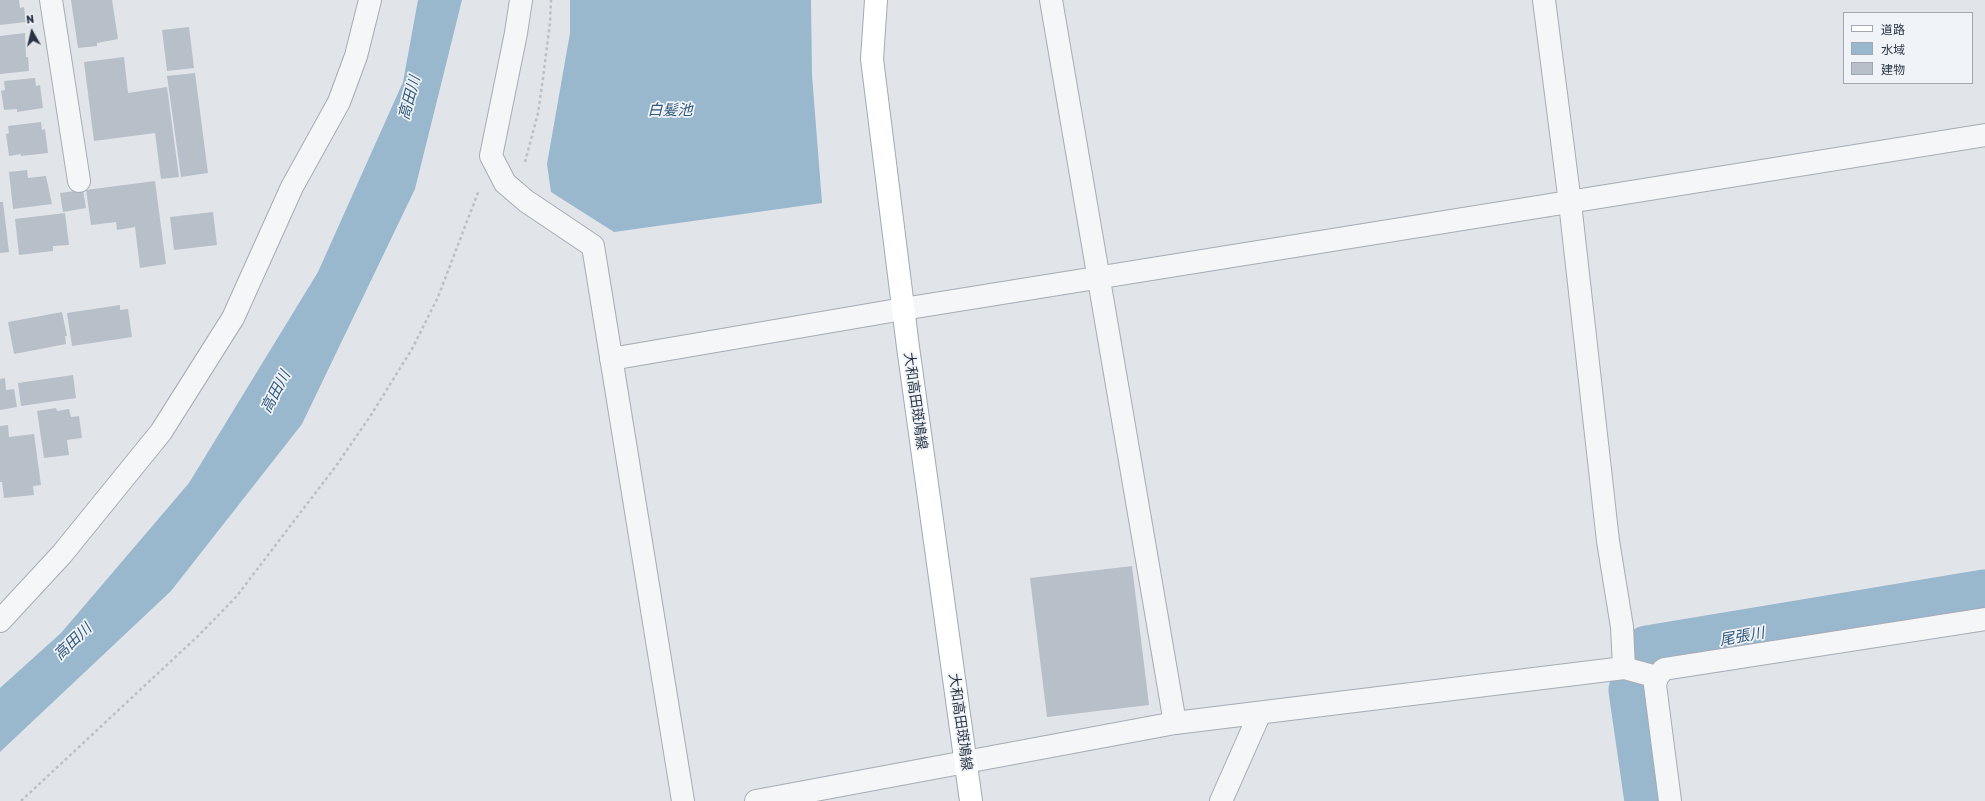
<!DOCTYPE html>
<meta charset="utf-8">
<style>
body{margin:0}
#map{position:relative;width:1985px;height:801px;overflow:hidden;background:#e1e5ea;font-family:Rubik,"Noto Sans JP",sans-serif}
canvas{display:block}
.legend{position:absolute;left:1843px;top:12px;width:130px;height:72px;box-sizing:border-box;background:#f0f4f8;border:1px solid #a0a7b0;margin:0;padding:5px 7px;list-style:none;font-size:12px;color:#283443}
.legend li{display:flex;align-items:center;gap:8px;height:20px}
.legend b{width:20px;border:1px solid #a0a7b0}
.north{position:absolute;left:12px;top:12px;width:40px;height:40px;-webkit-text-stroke:3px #f0f4f8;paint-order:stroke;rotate:352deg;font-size:11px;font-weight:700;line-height:16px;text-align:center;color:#283443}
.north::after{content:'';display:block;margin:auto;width:14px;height:18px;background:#283443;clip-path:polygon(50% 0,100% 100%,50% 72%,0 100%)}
</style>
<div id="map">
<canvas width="1985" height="801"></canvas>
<ul class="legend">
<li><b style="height:5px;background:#fff"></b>道路</li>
<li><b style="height:11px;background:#99b7cd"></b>水域</li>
<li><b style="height:11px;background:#b7bfc8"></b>建物</li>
</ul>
<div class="north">N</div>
</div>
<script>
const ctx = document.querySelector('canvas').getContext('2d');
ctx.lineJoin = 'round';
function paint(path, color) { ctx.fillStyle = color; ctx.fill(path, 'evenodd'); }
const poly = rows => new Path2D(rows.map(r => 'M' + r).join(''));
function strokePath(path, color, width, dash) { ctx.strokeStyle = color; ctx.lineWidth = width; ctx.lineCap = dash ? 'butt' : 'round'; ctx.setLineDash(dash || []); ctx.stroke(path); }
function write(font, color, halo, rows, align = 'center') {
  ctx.font = font + ' Rubik,"Noto Sans JP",sans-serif'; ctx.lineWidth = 3.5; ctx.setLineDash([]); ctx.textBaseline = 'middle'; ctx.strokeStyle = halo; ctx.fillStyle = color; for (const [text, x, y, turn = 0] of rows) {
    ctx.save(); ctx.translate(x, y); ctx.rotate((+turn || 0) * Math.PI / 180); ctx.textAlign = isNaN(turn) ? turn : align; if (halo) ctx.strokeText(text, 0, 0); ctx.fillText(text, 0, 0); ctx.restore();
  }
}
paint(poly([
 [418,0,462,0,415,189,302,424,171,591,0,752,0,688,61,633,189,483,318,272,403,82],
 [570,0,811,0,812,75,822,203,614,232,551,192,547,164,570,33]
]), '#99b7cd');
strokePath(poly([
 [1651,801,1635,690,1648,652,1985,596]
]), '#99b7cd', 53);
paint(poly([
 [0,0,19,0,20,8,24,7,26,22,0,25],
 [71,0,112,0,118,39,97,43,97,46,78,48],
 [189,27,194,68,167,71,162,30],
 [25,33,26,57,28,57,29,71,0,74,0,36],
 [124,57,128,93,167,87,179,177,161,179,155,133,94,141,84,62],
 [195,73,208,173,181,177,167,76],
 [35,78,36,86,40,85,43,108,17,112,17,109,4,110,1,91,5,90,4,81],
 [41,122,42,130,45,129,48,153,21,156,21,154,9,156,6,134,9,133,8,126],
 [27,170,28,178,46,176,52,204,13,209,9,172],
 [155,181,166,264,140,268,135,227,117,230,116,222,91,225,86,190],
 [83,190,86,208,63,212,60,193],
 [0,202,3,202,9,252,0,253],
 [213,212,217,245,174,250,170,217],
 [65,213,69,245,53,246,53,251,19,255,15,219],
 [120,305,120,310,128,309,132,337,72,346,67,313],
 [62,312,67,336,65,336,66,344,14,354,8,322],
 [73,375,76,398,21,406,18,383],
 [5,378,6,390,14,389,17,407,0,410,0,379],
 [56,408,57,411,69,409,71,417,79,416,82,438,67,440,69,455,44,458,37,411],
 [8,425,9,437,34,434,41,485,33,486,34,495,4,498,2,482,0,482,0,426],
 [1132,566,1149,705,1047,717,1030,578]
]), '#b7bfc8');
const street = poly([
 [51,0,79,181],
 [521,0,516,33,491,156,505,183,526,201,593,246,683,801],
 [1051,0,1175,723],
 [1544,0,1570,203,1608,541,1622,627,1624,668],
 [611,359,903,309,1985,135],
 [0,621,62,554,161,432,233,318,292,187,339,102,356,56,370,0],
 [756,801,1175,723,1624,668,1657,677],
 [1221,801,1260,713],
 [1670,801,1655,685,1657,677,1664,669,1985,619]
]);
const primary = poly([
 [876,0,872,59,908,347,971,801]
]);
strokePath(street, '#a6acb5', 24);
strokePath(primary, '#9fabb7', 24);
strokePath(poly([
 [525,162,538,113,543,78,550,23,551,0],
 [21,801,199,635,236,597,336,466,371,415,412,349,438,297,479,190]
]), '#bbc0c5', 2.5, [3, 3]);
strokePath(street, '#f4f6f8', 22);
strokePath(primary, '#fff', 22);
write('14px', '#283443', '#f0f4f8', [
 ["大和高田斑鳩線",915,401,82],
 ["大和高田斑鳩線",960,722,82]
]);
write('italic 15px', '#2f577a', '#f0f4f8', [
 ["高田川",410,98,-75],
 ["白髪池",670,111],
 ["高田川",276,392,-62],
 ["尾張川",1742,637,-10],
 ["高田川",73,642,-44]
]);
</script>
